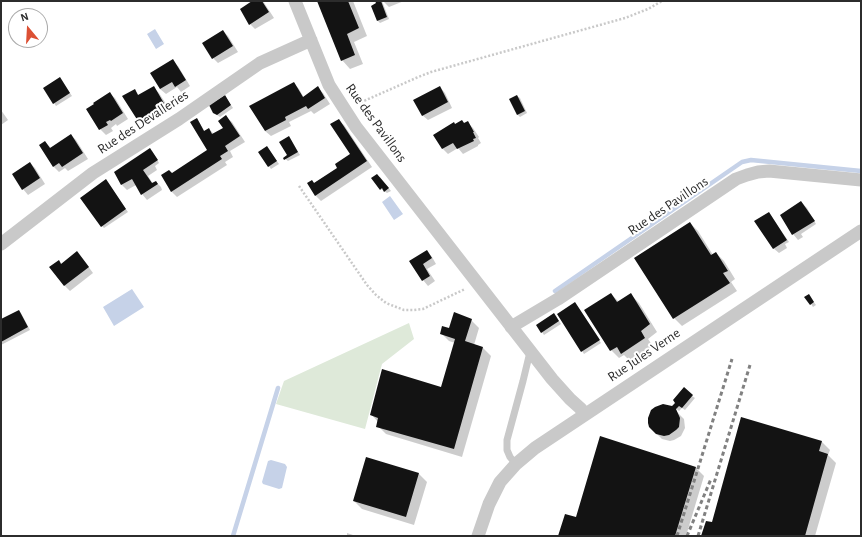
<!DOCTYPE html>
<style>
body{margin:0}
#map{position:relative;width:862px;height:537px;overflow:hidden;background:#fff;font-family:"Alegreya Sans",sans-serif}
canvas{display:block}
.frame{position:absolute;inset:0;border:2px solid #2c2c2c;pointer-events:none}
.north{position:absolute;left:8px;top:8px;width:40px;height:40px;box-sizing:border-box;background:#fff;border:1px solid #ababab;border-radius:50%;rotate:342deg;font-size:11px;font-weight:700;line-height:16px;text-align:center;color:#2c2c2c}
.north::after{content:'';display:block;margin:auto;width:14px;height:18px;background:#dc5034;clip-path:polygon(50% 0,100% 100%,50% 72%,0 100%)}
</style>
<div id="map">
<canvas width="862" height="537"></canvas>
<div class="frame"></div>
<div class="north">N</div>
</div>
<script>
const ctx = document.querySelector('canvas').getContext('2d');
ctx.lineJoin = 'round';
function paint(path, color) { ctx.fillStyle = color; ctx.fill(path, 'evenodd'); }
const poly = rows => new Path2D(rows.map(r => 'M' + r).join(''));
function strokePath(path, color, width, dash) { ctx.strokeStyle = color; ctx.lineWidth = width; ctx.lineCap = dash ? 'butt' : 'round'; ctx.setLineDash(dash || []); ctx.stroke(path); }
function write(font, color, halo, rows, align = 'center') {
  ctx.font = font + ' "Alegreya Sans",sans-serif'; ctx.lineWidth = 4; ctx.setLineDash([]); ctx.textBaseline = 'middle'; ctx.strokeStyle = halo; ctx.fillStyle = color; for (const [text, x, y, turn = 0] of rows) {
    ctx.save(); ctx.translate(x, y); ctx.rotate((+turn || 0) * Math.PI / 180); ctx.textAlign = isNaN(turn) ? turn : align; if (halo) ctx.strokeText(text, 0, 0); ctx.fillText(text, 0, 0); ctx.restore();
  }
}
paint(poly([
 [409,323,414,339,382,364,365,429,276,404,284,381]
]), '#dee9d9');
paint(poly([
 [155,29,164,44,156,49,147,34],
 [390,196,403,214,394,220,382,202],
 [132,289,144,307,114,326,103,307],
 [271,460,285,464,287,467,282,488,279,489,263,484,262,482,268,461]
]), '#c6d2e8');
paint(poly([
 [254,1,263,1,274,18,255,29,250,24],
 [318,1,353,1,367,36,354,42,363,64,350,69,342,60],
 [376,1,382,1,389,19,380,23,378,21,377,4],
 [383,1,404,1,389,7],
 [223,31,228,36,238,52,218,63,213,58],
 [172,61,178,66,190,86,181,92,177,87,166,94,160,89,151,74],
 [62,81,72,96,56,106,44,88],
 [294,83,299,89,304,98,318,88,323,93,330,104,314,114,311,111,289,122,291,126,271,136,265,131],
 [153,87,159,93,170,110,144,126,139,121,137,93,139,96],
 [440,87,445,93,452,108,428,120,422,115],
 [109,93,115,98,128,119,117,126,116,124,111,128,113,131,106,135,100,129,87,110],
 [517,96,520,98,527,113,520,117,517,114],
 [227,99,233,108,220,117,214,113],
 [1,110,8,120,1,125],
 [226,117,232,122,245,142,230,151,233,157,225,162,227,165,177,197,171,191,209,151,199,122,205,132,209,129,214,134,224,128],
 [338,120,344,125,372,167,321,201,316,196,308,183,312,181,314,183,339,168,351,155],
 [462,121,465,124,468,123,473,128,479,137,478,138,481,143,478,145,478,146,463,154,458,148,448,154,443,149,434,135],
 [71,135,76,140,88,159,68,171,65,168,59,172,54,167,40,145,45,142,51,148],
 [291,140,300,155,288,161,284,158,289,155],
 [267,147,279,164,271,169,259,152],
 [152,151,159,163,155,166,157,170,148,176,153,184,156,182,161,187,162,190,147,200,142,194,136,185,127,190,122,185,115,173],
 [30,163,35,168,45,184,28,195,23,189],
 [380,177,391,191,387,193,381,189,372,178],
 [108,183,128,212,104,228,102,226],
 [801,202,807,208,816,224,801,234,803,237,798,240,793,234,781,215],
 [771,216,789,242,785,244,787,248,779,253,773,248],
 [690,223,698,231,713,255,716,253,724,261,735,279,731,282,737,291,682,326,674,318],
 [427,251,432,257,436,264,427,269,435,281,428,286,423,280,411,261],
 [77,253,82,258,93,273,70,291,65,286,51,267,59,261,62,264],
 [611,294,619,302,631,295,639,303,657,332,648,339,653,346,630,361,624,355,619,358,611,350],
 [811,298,816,305,813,307,811,304],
 [575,303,601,343,584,354,558,314],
 [19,311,21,313,30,330,1,345,1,321],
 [556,316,561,324,544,335,537,325],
 [471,320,479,328,474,345,483,348,491,356,462,457,386,434,378,426,378,422,371,414,441,389,455,343,449,341,441,333],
 [692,396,695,398,685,410,682,408,679,411,673,406],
 [675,410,684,419,685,428,681,436,674,440,670,441,662,439,656,433],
 [741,419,822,442,830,450,828,455,836,463,815,536,702,536,713,523],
 [367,458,419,474,427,482,414,525,362,509,354,501],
 [696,468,704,476,686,536,559,536,575,518],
 [347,533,356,536,347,536]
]), '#0003');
strokePath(poly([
 [555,291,742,162,751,160,861,171],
 [233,536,278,388]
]), '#c6d2e8', 4.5);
paint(poly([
 [252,1,262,1,269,12,249,25,240,9],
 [317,1,348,1,359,28,347,34,355,55,341,61],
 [375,1,381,1,387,17,377,21,371,6,376,3],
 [223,30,233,46,212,59,202,43],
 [173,59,186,80,175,87,172,82,160,89,150,73],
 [60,77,70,93,53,104,43,88],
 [294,82,303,97,318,86,325,98,308,109,306,106,285,117,286,120,265,131,249,106],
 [154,86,165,105,138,121,122,96,135,89,138,95],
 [440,86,448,102,422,116,413,100],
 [110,92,123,113,111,121,110,120,106,122,108,125,99,130,86,109,94,104,93,103],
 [225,95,231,105,217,115,213,113,209,105],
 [517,95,525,111,517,115,509,99],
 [226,115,240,136,225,146,228,151,220,156,222,159,171,192,161,175,169,170,172,173,207,150,190,122,197,118,204,131,209,128,212,134,223,128,218,121],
 [339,119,367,161,315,196,307,183,312,180,314,183,337,168,335,164,350,154,330,124],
 [462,120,464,123,468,121,474,132,473,132,476,138,473,139,474,141,457,149,453,143,442,149,433,135,454,122,455,124],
 [71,134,83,153,62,167,59,163,53,167,39,145,45,141,50,148],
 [289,136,298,152,284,160,283,158,287,155,279,142],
 [267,146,277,161,268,167,258,152],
 [150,148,158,160,143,170,152,183,156,181,158,184,141,195,132,179,121,185,114,172],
 [30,162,40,178,22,190,12,174],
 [377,174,389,188,384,192,382,188,380,190,371,178],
 [106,179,126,209,101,227,80,198],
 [801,201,815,221,792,235,780,215],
 [769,212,787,240,773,249,754,221],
 [690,222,711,255,716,252,728,271,723,273,730,283,673,319,634,258],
 [427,250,432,258,423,264,430,276,422,281,409,261],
 [77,251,89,267,64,286,49,267,59,260,61,264],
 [611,293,617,302,631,293,650,324,641,331,645,338,621,354,617,347,610,351,584,310],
 [809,294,814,302,810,305,804,297],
 [575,302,600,340,581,352,557,314],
 [19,310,28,327,1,342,1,319],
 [454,312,472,319,465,341,483,347,454,449,376,427,378,418,370,415,377,388,382,369,441,387,455,339,440,334,442,326,449,328],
 [554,313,559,321,541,333,536,325],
 [684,387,693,395,682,408,679,406,676,409,680,418,679,427,676,430,669,435,664,436,656,434,649,427,648,423,648,418,651,410,655,407,663,404,672,406,675,403,673,400],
 [741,417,822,441,819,451,828,454,805,536,701,536,706,521,712,522],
 [600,436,696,467,675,536,558,536,565,514,576,517],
 [366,457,419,473,406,517,353,501]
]), '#131313');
strokePath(poly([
 [357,104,416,78,431,72,625,18,648,9,662,1],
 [299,186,367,285,376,295,386,303,404,310,414,310,423,309,465,289]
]), '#c9c9c9', 2.5, [2, 2]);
strokePath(poly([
 [516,464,510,457,507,450,507,440,523,381,530,352]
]), '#c9c9c9', 7);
strokePath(poly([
 [295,1,329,85,356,127,552,379,570,399,580,408,585,414],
 [1,244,93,173,179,119,260,63,311,40],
 [511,327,558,299,736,179,747,175,758,172,769,171,861,180],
 [478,536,489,504,500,482,516,464,535,448,861,231]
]), '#c9c9c9', 13);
strokePath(poly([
 [677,536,732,359],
 [687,536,711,479],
 [698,536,750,365]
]), '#818181', 3, [4, 3]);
write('14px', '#2c2c2c', '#fff', [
 ["Rue des Devalleries",143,122,-33],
 ["Rue des Pavillons",376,123,54],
 ["Rue des Pavillons",668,206,-34],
 ["Rue Jules Verne",644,355,-34]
]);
</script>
